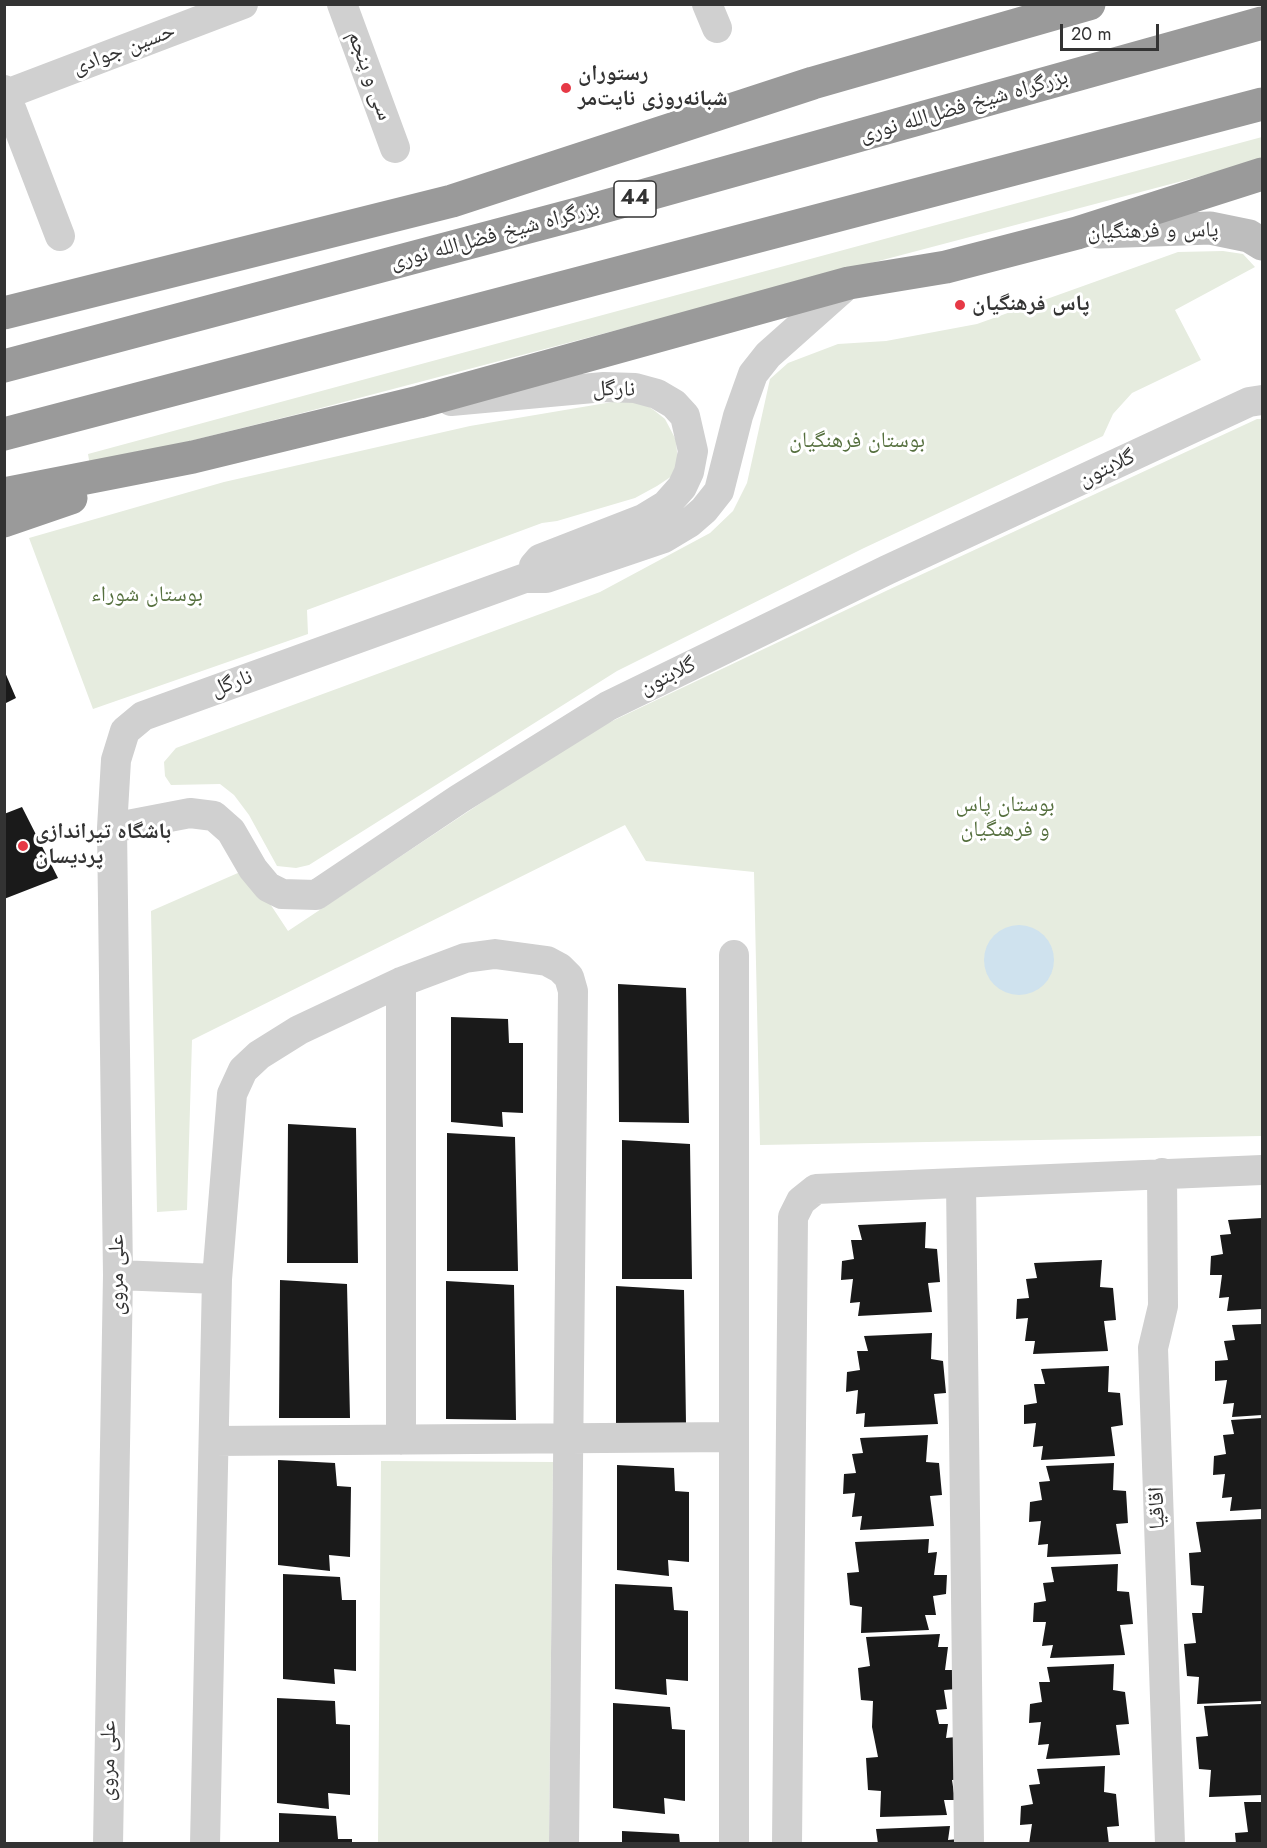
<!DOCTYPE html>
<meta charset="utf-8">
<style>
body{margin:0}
#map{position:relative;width:1267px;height:1848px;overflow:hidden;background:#fff;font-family:Jost,sans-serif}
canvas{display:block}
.frame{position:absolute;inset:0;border:6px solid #333;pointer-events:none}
.scale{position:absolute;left:1060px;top:24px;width:99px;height:27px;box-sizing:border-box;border:3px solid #333;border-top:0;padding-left:8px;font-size:18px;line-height:21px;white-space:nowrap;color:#333;-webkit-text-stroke:4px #fff;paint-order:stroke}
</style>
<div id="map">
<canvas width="1267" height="1848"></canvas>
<div class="frame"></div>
<div class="scale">20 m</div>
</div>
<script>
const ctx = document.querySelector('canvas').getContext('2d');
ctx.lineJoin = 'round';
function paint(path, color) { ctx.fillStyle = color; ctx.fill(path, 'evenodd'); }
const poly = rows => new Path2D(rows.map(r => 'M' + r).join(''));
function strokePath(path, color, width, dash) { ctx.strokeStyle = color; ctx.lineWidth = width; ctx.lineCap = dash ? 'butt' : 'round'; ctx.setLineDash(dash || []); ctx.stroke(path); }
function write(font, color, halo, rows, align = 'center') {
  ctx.font = font + ' Jost,"Noto Naskh Arabic",sans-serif'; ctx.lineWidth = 6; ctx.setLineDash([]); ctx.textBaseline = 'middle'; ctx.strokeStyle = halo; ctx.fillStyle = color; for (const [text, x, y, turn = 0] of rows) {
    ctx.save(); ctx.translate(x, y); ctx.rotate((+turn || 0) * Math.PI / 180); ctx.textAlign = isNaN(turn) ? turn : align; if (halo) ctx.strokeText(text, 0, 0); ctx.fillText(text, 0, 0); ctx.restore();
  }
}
paint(poly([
 [1262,137,1262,160,302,413,90,466,88,454],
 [1223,251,1243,254,1255,267,1175,310,1201,360,1132,393,1113,414,1103,436,864,548,617,671,309,865,296,868,277,866,249,815,234,795,220,784,171,785,165,776,164,762,176,748,600,592,710,533,733,511,747,483,770,379,788,363,838,344,886,341,977,324,1178,252],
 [624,400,645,404,655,411,665,419,676,440,678,464,672,476,657,486,635,498,557,521,542,523,307,610,308,634,93,709,29,538,224,482,470,426],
 [1257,419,1262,419,1262,1136,760,1145,754,872,646,861,625,825,192,1040,187,1210,157,1212,151,911,247,869,288,931,585,734,888,590],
 [381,1461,553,1462,549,1843,378,1844]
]), '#e6ecdf');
paint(poly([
 '984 960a35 35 0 1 1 70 0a35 35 0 1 1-70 0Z'
]), '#cfe2ee');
paint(poly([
 [4,670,16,698,4,704],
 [22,807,58,878,4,899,4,814],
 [618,984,686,988,689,1123,619,1122],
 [451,1017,508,1019,509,1043,523,1043,523,1113,502,1112,503,1127,451,1122],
 [288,1124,356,1128,358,1263,287,1263],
 [447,1133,515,1137,518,1271,447,1271],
 [622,1140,690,1144,692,1279,622,1279],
 [1262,1218,1262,1309,1227,1311,1229,1297,1219,1298,1222,1275,1210,1275,1211,1256,1223,1254,1220,1235,1231,1234,1228,1220],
 [926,1222,925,1248,937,1249,940,1282,928,1283,932,1312,858,1316,860,1302,850,1303,853,1279,841,1280,842,1261,854,1259,851,1240,862,1240,858,1225],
 [1102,1260,1100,1287,1113,1288,1116,1320,1104,1321,1108,1351,1033,1354,1035,1341,1025,1341,1028,1318,1016,1319,1017,1299,1029,1298,1026,1279,1037,1278,1034,1263],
 [280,1280,347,1284,350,1418,279,1418],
 [446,1281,514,1285,516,1420,446,1419],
 [616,1286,684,1290,686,1424,616,1424],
 [1262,1324,1262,1415,1232,1417,1234,1403,1223,1404,1227,1380,1215,1381,1215,1361,1228,1360,1224,1341,1235,1340,1232,1325],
 [932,1333,931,1359,943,1361,946,1393,934,1394,938,1424,864,1427,865,1413,856,1414,858,1390,846,1392,847,1372,860,1370,857,1351,868,1351,864,1336],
 [1109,1366,1108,1392,1120,1393,1123,1425,1111,1427,1115,1456,1041,1460,1043,1446,1033,1447,1036,1423,1024,1424,1024,1405,1037,1403,1034,1384,1045,1384,1041,1369],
 [1262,1418,1262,1509,1230,1511,1232,1497,1222,1498,1225,1474,1213,1475,1214,1456,1226,1454,1223,1435,1234,1434,1231,1420],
 [928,1435,926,1462,939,1463,942,1495,930,1496,934,1526,860,1530,862,1516,852,1517,855,1493,843,1494,844,1474,856,1473,852,1454,863,1453,860,1438],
 [278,1460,335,1463,337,1486,351,1487,350,1557,329,1555,330,1571,278,1565],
 [1114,1463,1113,1490,1126,1491,1128,1523,1116,1524,1121,1554,1047,1557,1048,1544,1038,1545,1041,1521,1029,1522,1030,1502,1042,1500,1039,1482,1050,1481,1046,1466],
 [617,1465,674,1468,675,1491,689,1492,689,1562,668,1560,669,1576,617,1570],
 [1262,1519,1262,1701,1197,1704,1199,1677,1187,1676,1184,1644,1196,1643,1192,1613,1202,1613,1204,1586,1191,1585,1189,1553,1201,1552,1196,1522],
 [929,1539,928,1553,937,1552,934,1575,947,1575,946,1594,933,1596,936,1615,925,1615,929,1630,861,1633,862,1607,850,1605,847,1573,859,1572,855,1542],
 [1118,1564,1117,1591,1129,1592,1133,1624,1120,1625,1125,1655,1050,1658,1053,1645,1042,1646,1046,1622,1033,1622,1034,1603,1046,1601,1043,1583,1054,1582,1051,1567],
 [283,1574,340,1577,342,1600,356,1600,356,1671,334,1669,335,1684,283,1679],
 [615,1584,672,1587,674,1610,688,1611,688,1681,666,1679,667,1695,615,1689],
 [940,1634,938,1647,948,1647,945,1670,957,1670,956,1689,944,1690,947,1709,936,1710,939,1724,948,1724,946,1738,956,1737,953,1760,965,1760,964,1779,952,1780,955,1800,944,1800,947,1815,880,1817,881,1791,868,1790,866,1758,878,1757,872,1727,873,1701,861,1700,858,1668,870,1666,866,1637],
 [1114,1664,1113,1690,1125,1692,1129,1724,1116,1725,1120,1755,1046,1759,1049,1744,1038,1745,1041,1722,1029,1723,1030,1704,1042,1702,1039,1682,1050,1682,1047,1667],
 [277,1698,335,1701,336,1724,350,1725,350,1795,328,1793,329,1809,277,1803],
 [613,1703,670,1707,672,1729,685,1730,685,1801,664,1798,665,1814,613,1808],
 [1262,1704,1262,1795,1209,1797,1211,1770,1199,1769,1196,1737,1208,1736,1204,1706],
 [1105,1766,1104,1792,1116,1794,1119,1826,1107,1827,1109,1844,1029,1844,1032,1824,1020,1825,1021,1806,1033,1804,1029,1785,1040,1784,1037,1769],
 [1244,1802,1262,1802,1262,1844,1236,1844,1235,1833,1248,1832],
 [279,1813,336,1816,338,1839,352,1839,352,1844,279,1844],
 [950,1826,948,1840,959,1839,958,1844,878,1844,876,1829],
 [622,1831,679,1834,680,1844,622,1844]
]), '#1a1a1a');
strokePath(poly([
 [342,4,395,148],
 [707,4,717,28],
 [4,90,60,236],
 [4,95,243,4],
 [451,401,604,387,635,388,657,394,674,404,685,416,693,451,689,472,682,487,666,505,643,519,540,559,534,566],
 [112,828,190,813,214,816,231,831,253,869,268,887,282,894,316,895,459,799,608,706,887,570,1249,402,1262,400],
 [734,955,734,1844],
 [1162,1173,1163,1306,1153,1348,1170,1844],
 [961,1183,969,1844],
 [118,1275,217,1279],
 [401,1440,401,982],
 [214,1441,733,1437],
 [108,1844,118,1275,112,828,116,760,125,731,143,716,525,578,546,578,664,538,689,523,704,510,719,491,738,416,753,374,768,355,849,283],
 [205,1844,217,1279,232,1094,243,1070,259,1055,299,1030,401,982,465,958,495,954,547,961,560,968,569,977,573,991,564,1844],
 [787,1844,793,1217,801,1201,816,1189,1262,1170]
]), '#d0d0d0', 30);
strokePath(poly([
 [1099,232,1210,228,1249,236,1262,244]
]), '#bdbdbd', 33);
strokePath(poly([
 [4,313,452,201,813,83,1089,4],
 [4,366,581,213,1262,23],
 [4,434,1262,104],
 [4,494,193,457,419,402,849,283,946,267,1077,233,1262,174],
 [4,521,71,498]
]), '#9a9a9a', 33);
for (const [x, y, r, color] of [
 [566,88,6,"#e63946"],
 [960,305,6,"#e63946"],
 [23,846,6,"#e63946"]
]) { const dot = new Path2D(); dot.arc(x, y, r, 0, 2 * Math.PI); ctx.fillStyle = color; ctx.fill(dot); strokePath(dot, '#fff', 2); }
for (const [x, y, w] of [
 [635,199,42]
]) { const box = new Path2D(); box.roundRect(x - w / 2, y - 18, w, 36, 4.5); ctx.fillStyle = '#fff'; ctx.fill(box); strokePath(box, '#333', 1.5); }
write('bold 21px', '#333', null, [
 ["44",635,199]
]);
write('22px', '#333', '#fff', [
 ["حسین جوادی",124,50,-21],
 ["سی و پنجم",369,76,70],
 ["بزرگراه شیخ فضل‌الله نوری",964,107,-16],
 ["پاس و فرهنگیان",1153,232,-1],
 ["بزرگراه شیخ فضل‌الله نوری",495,236,-15],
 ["نارگل",614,390,1],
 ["گلابتون",1107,469,-25],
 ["گلابتون",668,677,-26],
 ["نارگل",232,684,-20],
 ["علی مروی",118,1275,-90],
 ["اقاقیا",1158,1508,-92],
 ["علی مروی",109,1761,-89]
]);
write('bold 22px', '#333', '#fff', [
 ["رستوران",578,75],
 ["شبانه‌روزی نایت‌مر",578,100],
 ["پاس فرهنگیان",972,305],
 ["باشگاه تیراندازی",35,833],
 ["پردیسان",35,858]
], 'left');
write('22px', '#56703f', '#fff', [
 ["بوستان فرهنگیان",857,442],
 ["بوستان شوراء",147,596],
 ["بوستان پاس",1005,806],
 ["و فرهنگیان",1005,831]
]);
</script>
